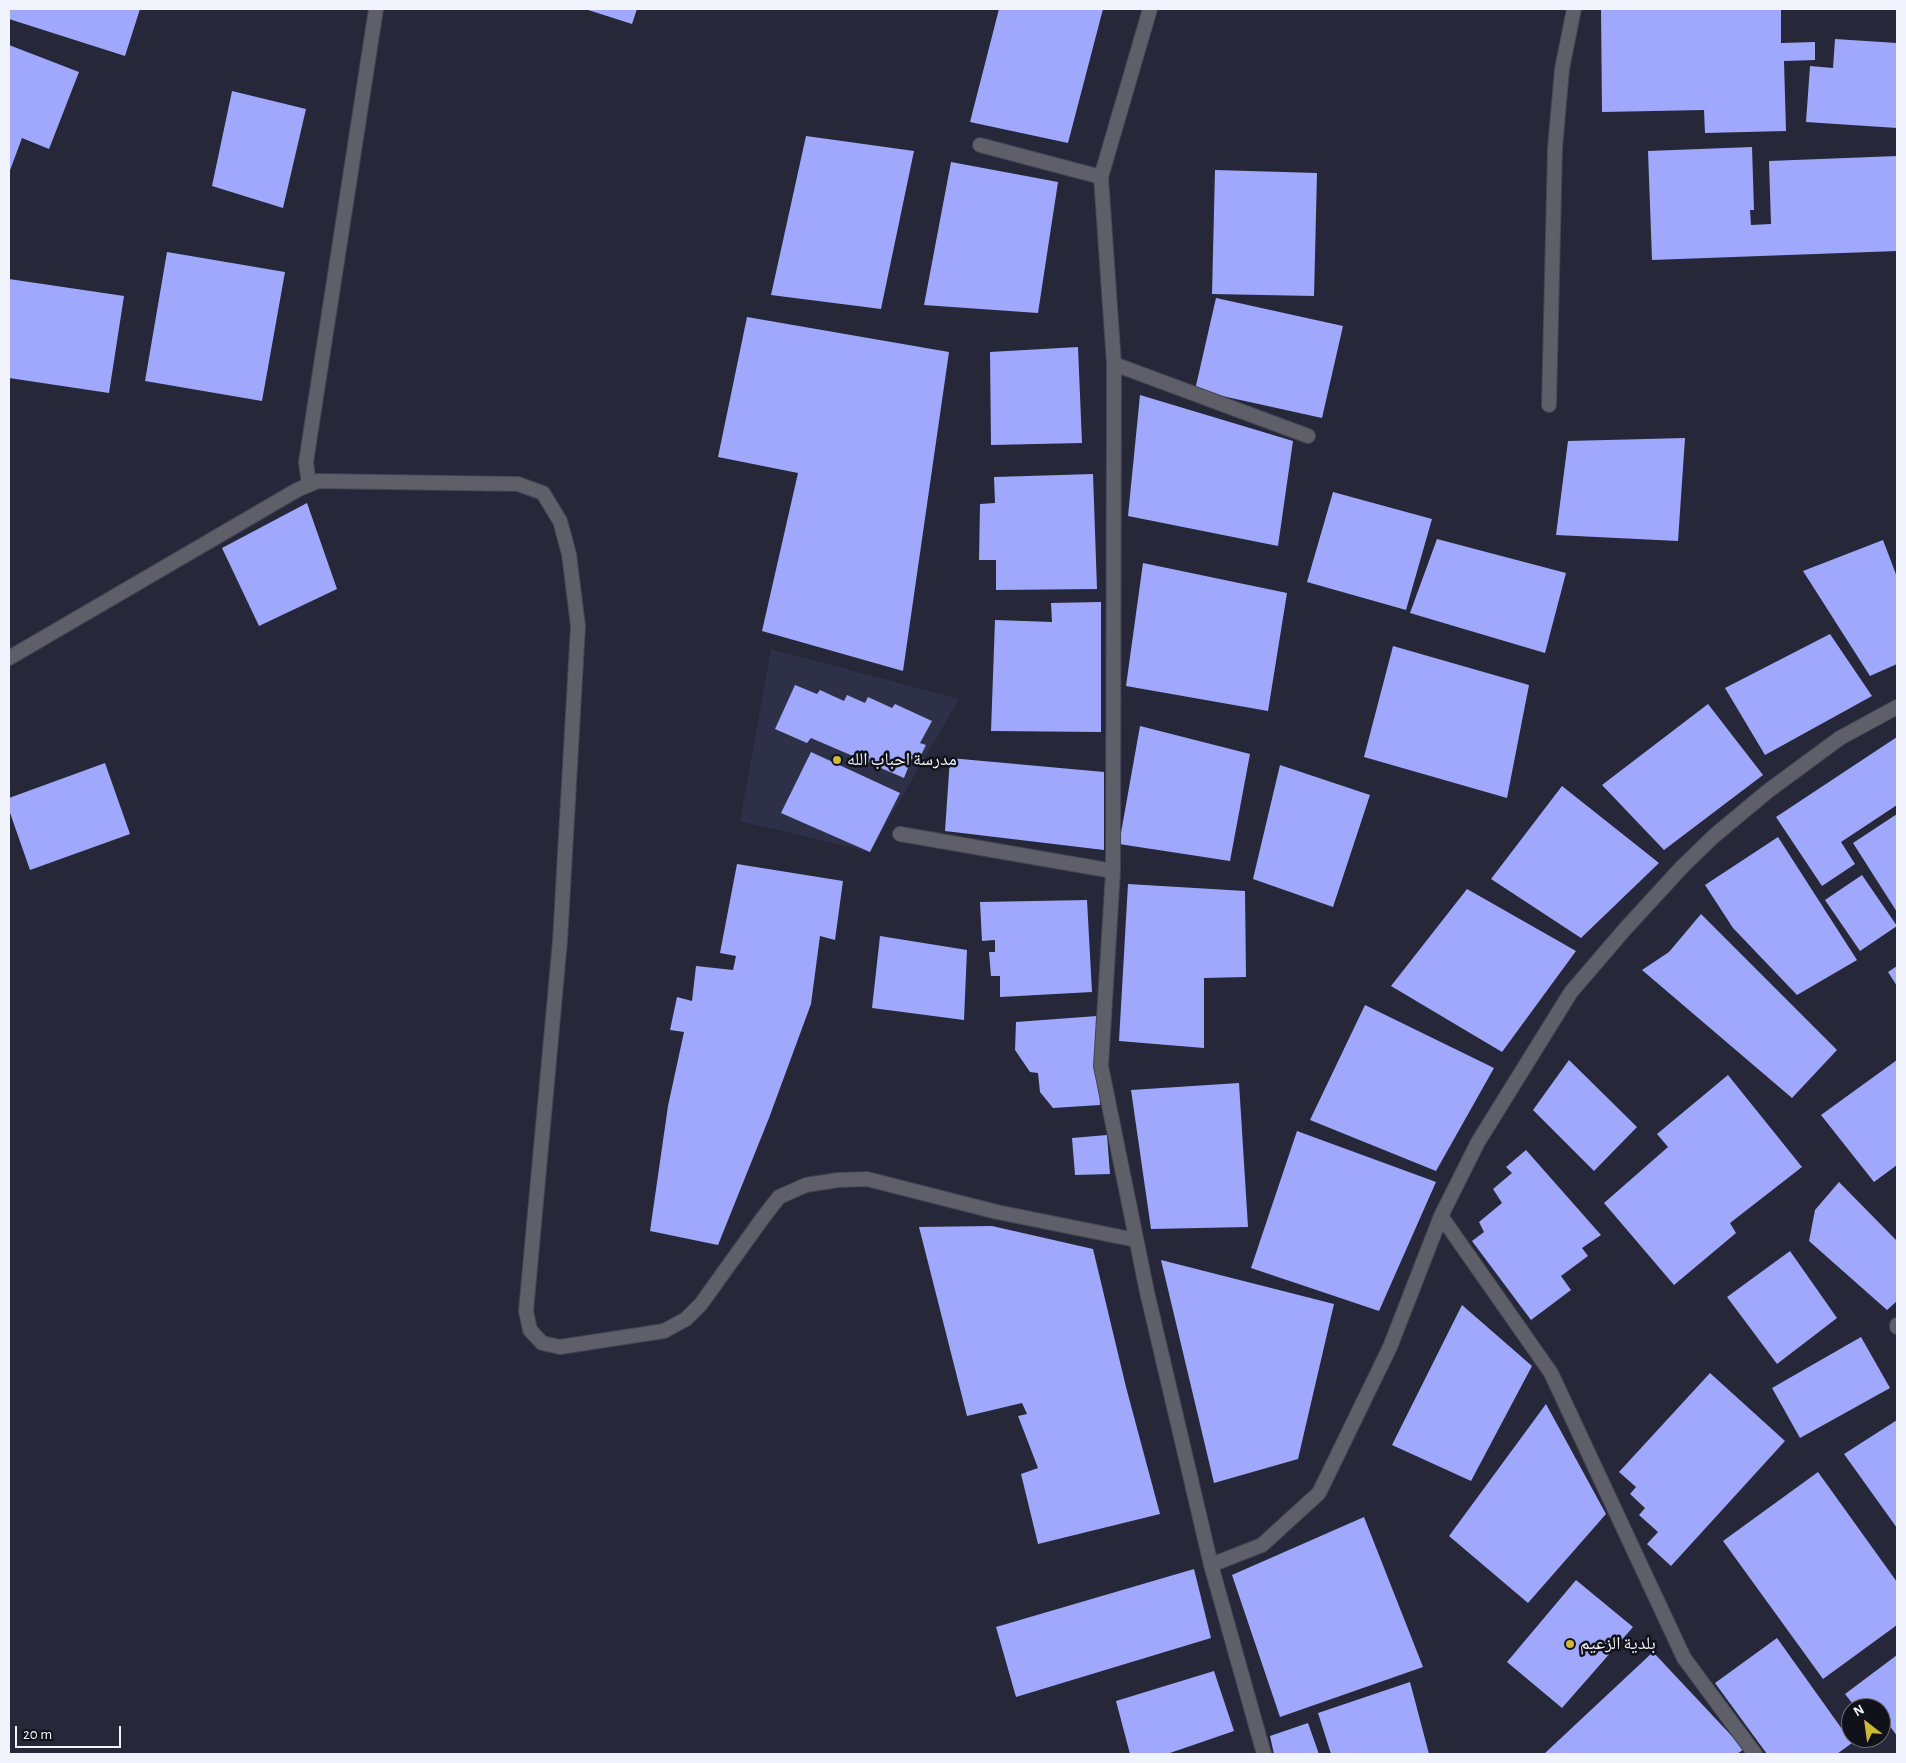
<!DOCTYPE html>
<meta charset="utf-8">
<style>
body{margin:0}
#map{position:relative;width:1906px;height:1763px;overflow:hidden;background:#262839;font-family:"Alegreya Sans",sans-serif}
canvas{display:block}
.frame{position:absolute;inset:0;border:10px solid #f2f4fd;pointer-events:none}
.north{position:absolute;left:1841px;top:1698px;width:50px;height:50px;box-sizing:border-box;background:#101119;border:1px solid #6a6c74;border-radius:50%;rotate:330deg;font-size:14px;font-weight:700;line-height:20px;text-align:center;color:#f2f4fd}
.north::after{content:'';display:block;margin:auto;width:18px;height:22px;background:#cfb837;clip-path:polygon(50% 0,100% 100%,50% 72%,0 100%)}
.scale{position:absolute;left:15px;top:1726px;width:106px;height:22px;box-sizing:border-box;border:2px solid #f2f4fd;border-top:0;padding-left:6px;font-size:15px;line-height:18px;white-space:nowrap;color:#f2f4fd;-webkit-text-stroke:4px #101119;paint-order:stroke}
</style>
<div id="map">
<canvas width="1906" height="1763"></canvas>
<div class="frame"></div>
<div class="north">N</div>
<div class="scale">20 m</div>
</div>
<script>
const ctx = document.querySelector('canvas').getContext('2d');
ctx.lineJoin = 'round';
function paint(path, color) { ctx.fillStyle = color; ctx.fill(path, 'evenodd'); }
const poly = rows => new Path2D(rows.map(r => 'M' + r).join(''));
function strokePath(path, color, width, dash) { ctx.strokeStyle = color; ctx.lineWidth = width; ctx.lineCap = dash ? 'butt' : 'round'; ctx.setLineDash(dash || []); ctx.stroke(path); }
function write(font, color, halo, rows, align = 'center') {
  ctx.font = font + ' "Alegreya Sans","Noto Naskh Arabic",sans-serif'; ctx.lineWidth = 5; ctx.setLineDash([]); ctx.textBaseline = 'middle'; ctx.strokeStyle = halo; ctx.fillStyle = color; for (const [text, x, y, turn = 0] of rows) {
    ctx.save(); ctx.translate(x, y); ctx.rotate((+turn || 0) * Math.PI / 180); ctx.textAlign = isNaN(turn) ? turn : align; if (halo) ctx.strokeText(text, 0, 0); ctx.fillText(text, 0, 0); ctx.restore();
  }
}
paint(poly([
 [771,649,959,699,870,852,740,821]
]), '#2d3047');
paint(poly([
 [9,9,140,9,125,56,9,19],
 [585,9,637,9,632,24],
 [999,9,1103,9,1068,143,970,122],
 [1628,9,1781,9,1781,43,1815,42,1815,60,1784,61,1786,131,1705,133,1704,110,1602,112,1601,10],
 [1835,39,1897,43,1897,128,1806,122,1810,66,1833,68],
 [9,45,79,72,49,149,22,138,9,173],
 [232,91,306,109,283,208,212,186],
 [806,136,914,151,881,309,771,295],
 [1752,147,1754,210,1750,210,1751,225,1771,224,1769,161,1897,156,1897,251,1652,260,1648,151],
 [951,162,1058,182,1038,313,924,305],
 [1215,170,1317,173,1314,296,1212,294],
 [167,252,285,272,262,401,145,381],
 [9,279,124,296,109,393,9,378],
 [1216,298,1343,326,1322,418,1195,390],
 [747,317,949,352,903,671,762,631,798,473,718,457],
 [1078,347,1082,443,991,445,990,352],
 [1140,395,1293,441,1278,546,1128,516],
 [1685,438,1678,541,1556,535,1568,441],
 [1093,474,1097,589,996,590,996,560,979,560,980,504,995,503,994,477],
 [1333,492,1432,519,1406,610,1307,582],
 [307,503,337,589,259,626,222,548],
 [1437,539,1566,573,1545,653,1410,613],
 [1883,540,1897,577,1897,664,1870,676,1803,571],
 [1143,563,1287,593,1268,711,1126,686],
 [1101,602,1101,732,991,731,995,620,1052,622,1051,603],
 [1830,634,1872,696,1765,755,1725,688],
 [1393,646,1529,685,1507,798,1364,757],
 [795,685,817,694,820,690,844,701,847,695,865,703,868,697,892,708,895,704,932,721,920,743,926,745,918,761,912,758,904,778,811,738,807,743,775,729],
 [1708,704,1763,775,1664,850,1602,785],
 [1140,726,1250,754,1230,861,1119,844],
 [1897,737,1897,805,1841,842,1855,864,1822,886,1776,817],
 [811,752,900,793,870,852,781,813],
 [950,758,1104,772,1104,850,945,831],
 [105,763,130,834,30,870,9,810,9,798],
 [1280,765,1370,795,1333,907,1253,879],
 [1562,786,1659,863,1581,938,1491,879],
 [1897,814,1897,912,1853,843],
 [1778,837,1857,960,1797,995,1733,928,1705,885],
 [737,864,843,881,835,940,820,936,811,1004,769,1118,718,1245,650,1231,668,1106,684,1032,670,1030,677,997,692,1001,696,966,733,970,736,956,720,953],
 [1862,875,1897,926,1860,951,1825,900],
 [1128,884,1245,891,1246,977,1204,978,1204,1048,1119,1041],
 [1467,889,1576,951,1502,1052,1391,986],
 [1087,900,1092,992,1000,997,1000,976,991,976,989,952,995,952,995,940,982,941,980,902],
 [1701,914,1837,1050,1792,1098,1642,970,1669,952],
 [880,936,967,950,964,1020,872,1008],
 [1897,966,1897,986,1888,972],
 [1365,1005,1494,1068,1436,1171,1310,1120],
 [1097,1016,1100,1105,1053,1108,1040,1092,1038,1073,1030,1072,1015,1050,1016,1022],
 [1569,1060,1637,1127,1594,1171,1533,1110],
 [1897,1060,1897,1165,1874,1182,1821,1115],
 [1728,1075,1802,1167,1730,1223,1736,1233,1674,1285,1604,1203,1668,1147,1657,1134],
 [1239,1083,1248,1227,1151,1229,1131,1090],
 [1297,1131,1436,1182,1379,1311,1251,1268],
 [1107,1135,1110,1174,1075,1175,1072,1138],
 [1526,1150,1601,1235,1582,1248,1588,1256,1561,1276,1571,1290,1531,1320,1472,1241,1484,1232,1479,1222,1502,1203,1493,1189,1512,1173,1506,1167],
 [1839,1182,1897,1241,1897,1301,1887,1310,1809,1241,1815,1210],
 [992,1226,1093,1249,1126,1387,1160,1514,1038,1544,1021,1474,1038,1468,1018,1416,1027,1414,1022,1403,967,1416,919,1227],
 [1790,1251,1837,1318,1777,1364,1727,1297],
 [1161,1260,1334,1304,1298,1459,1214,1483],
 [1462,1305,1532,1366,1471,1481,1392,1445],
 [1861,1337,1890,1388,1800,1438,1772,1388],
 [1710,1373,1785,1441,1671,1566,1647,1544,1658,1532,1639,1515,1645,1508,1630,1494,1636,1487,1619,1472],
 [1546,1404,1606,1514,1528,1603,1449,1536],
 [1897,1420,1897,1528,1844,1454],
 [1818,1472,1897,1582,1897,1625,1823,1679,1723,1541],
 [1364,1517,1423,1667,1280,1717,1232,1575],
 [1194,1569,1211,1638,1016,1697,996,1627],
 [1576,1580,1633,1627,1562,1708,1507,1662],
 [1777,1638,1852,1743,1837,1754,1767,1754,1715,1683],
 [1653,1652,1744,1749,1737,1754,1544,1754],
 [1897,1655,1897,1736,1884,1718,1881,1720,1881,1708,1856,1708,1845,1694],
 [1214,1671,1234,1731,1167,1754,1130,1754,1116,1701],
 [1410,1682,1429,1754,1331,1754,1318,1713],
 [1308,1723,1319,1754,1274,1754,1270,1736]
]), '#9fa8fd');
const minor = poly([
 [1150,9,1101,177,1114,364,1113,871,1101,1066,1147,1292,1211,1565],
 [980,145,1101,177],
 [1114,364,1308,436],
 [1549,405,1555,148,1562,69,1574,9],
 [309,485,306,462,376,9],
 [9,658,297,490,318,481,518,484,543,493,560,521,569,554,578,626,560,941,526,1311,530,1330,542,1343,560,1347,664,1331,686,1319,701,1304,762,1219,779,1197,806,1185,838,1180,867,1179,997,1212,1136,1240],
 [900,834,1113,871],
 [1441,1216,1551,1373,1684,1658,1755,1754],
 [1897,1325,1897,1327]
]);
const tertiary = poly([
 [1264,1754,1211,1565,1262,1545,1319,1493,1390,1347,1441,1216,1478,1142,1571,992,1626,928,1682,867,1714,836,1768,791,1840,738,1897,707]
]);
strokePath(minor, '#434554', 16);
strokePath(tertiary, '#434554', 16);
strokePath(minor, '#5e5f68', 14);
strokePath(tertiary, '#5e5f68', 14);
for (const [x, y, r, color] of [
 [837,760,5,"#cfb837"],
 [1570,1644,5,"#cfb837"]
]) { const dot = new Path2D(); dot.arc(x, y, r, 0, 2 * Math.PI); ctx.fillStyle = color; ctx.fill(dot); strokePath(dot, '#101119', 2); }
write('18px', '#f2f4fd', '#101119', [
 ["مدرسة احباب الله",847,760],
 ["بلدية الزعيم",1580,1644]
], 'left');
</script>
